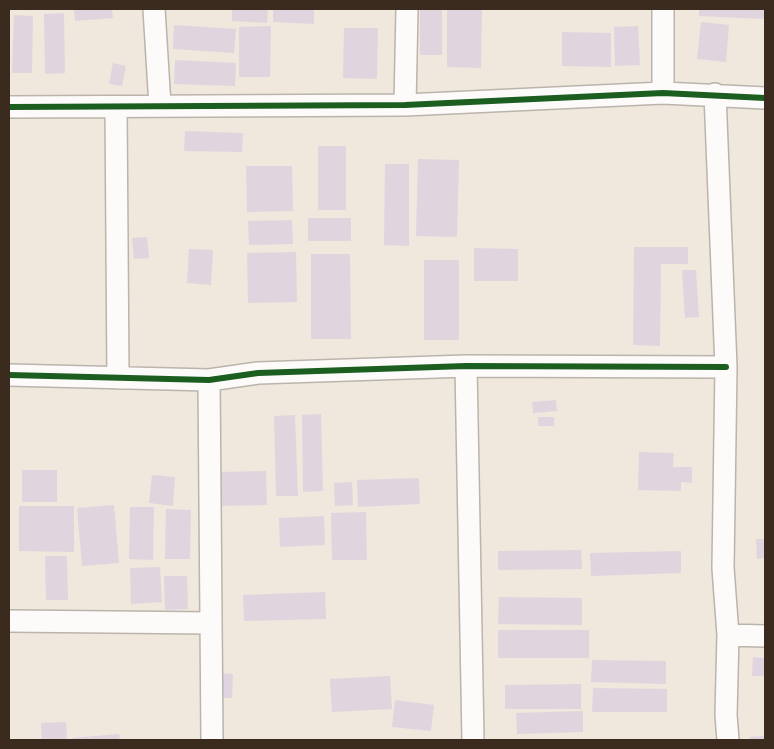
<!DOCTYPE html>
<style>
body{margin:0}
#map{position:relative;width:774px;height:749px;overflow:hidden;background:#f0e7dd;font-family:"Shantell Sans",sans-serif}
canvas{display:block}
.frame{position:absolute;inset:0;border:10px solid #3b2a1e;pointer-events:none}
</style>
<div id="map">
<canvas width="774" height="749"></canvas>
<div class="frame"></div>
</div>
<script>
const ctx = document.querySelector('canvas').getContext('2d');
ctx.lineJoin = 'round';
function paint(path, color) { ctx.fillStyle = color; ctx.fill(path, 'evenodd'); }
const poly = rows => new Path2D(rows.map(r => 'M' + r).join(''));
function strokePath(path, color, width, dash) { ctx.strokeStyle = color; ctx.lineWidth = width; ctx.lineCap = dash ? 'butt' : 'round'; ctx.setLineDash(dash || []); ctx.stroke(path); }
paint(poly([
 [74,9,112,9,113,18,75,21],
 [232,9,268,9,267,23,232,21],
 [273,9,314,9,314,24,273,22],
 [420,9,442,9,442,55,420,55],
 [447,9,482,9,481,68,447,67],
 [699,9,765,9,765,19,699,16],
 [64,13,65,73,45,74,44,14],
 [14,15,33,16,32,73,12,73],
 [701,22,729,25,726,62,697,59],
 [174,25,236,29,234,53,173,49],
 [271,26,270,77,239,77,239,27],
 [638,26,640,65,615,66,614,27],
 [344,28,378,28,377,79,343,78],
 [562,32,611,33,611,67,562,66],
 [175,60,236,63,235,86,174,84],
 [113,63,126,66,122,86,109,84],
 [185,131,243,133,242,152,184,151],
 [318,146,346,146,346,210,318,210],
 [418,159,459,160,457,237,416,236],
 [385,164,409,164,409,246,384,245],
 [246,166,292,166,293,211,247,212],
 [308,218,351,218,351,241,308,241],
 [292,220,293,244,249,245,248,221],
 [147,237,149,258,134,259,132,238],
 [634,247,688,247,688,264,661,264,660,346,633,345],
 [474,248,518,249,518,281,474,281],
 [189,249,213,250,211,285,187,283],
 [296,252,297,302,248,303,247,253],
 [311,254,350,254,351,339,311,339],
 [424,260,459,260,459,340,424,340],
 [682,270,696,270,699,317,685,318],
 [556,400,557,411,533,413,532,402],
 [321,414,323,491,303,492,302,415],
 [295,415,298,496,276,496,274,416],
 [538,417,554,417,554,426,538,426],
 [639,452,674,453,673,467,692,467,692,483,681,482,681,491,638,490],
 [22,470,57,470,57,502,22,502],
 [266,471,267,505,220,506,220,472],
 [152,475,175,477,173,506,149,503],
 [419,478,420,504,358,507,357,480],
 [352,482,353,505,335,506,334,483],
 [114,505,119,563,82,566,77,508],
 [19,506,74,506,74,552,19,551],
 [130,507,154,507,153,560,129,559],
 [166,509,191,510,190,559,165,559],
 [366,512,367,560,332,560,331,513],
 [324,516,325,545,280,547,279,518],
 [756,539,765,539,765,558,757,559],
 [581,550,582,569,498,570,498,551],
 [681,551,681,573,591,576,590,553],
 [45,556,67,556,68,600,46,600],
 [160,567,162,602,131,604,130,568],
 [164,576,187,576,188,609,165,610],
 [325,592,326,619,244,621,243,595],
 [499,597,582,598,582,625,498,624],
 [498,630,589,630,589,658,498,658],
 [753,657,765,658,765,676,752,676],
 [592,660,666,661,666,684,591,682],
 [216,673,233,674,232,698,215,698],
 [390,676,392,709,332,712,330,679],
 [581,684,581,709,505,709,505,685],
 [593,688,667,689,667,712,592,712],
 [395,700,434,705,431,731,392,727],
 [583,711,583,732,517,734,516,713],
 [66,722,67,740,42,740,41,723],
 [119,734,120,740,72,740,72,738],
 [765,736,765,740,750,740,750,737]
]), '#e0d5de');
const minor = poly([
 [154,9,160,106],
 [663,9,663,93],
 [715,94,726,367,723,568,728,635,726,715,728,740],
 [405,105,407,9],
 [9,107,405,105,663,93,765,98],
 [116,107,118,378],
 [466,366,473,740],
 [9,375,209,380,258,373,466,366,726,367],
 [209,380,212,740],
 [9,621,211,623],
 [728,635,765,636]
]);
strokePath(minor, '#bbb4ac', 24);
strokePath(minor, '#fdfbfa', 21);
strokePath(poly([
 [9,107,405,105,663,93,765,98],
 [9,375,209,380,258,373,466,366,726,367]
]), '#1b5e20', 6);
</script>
